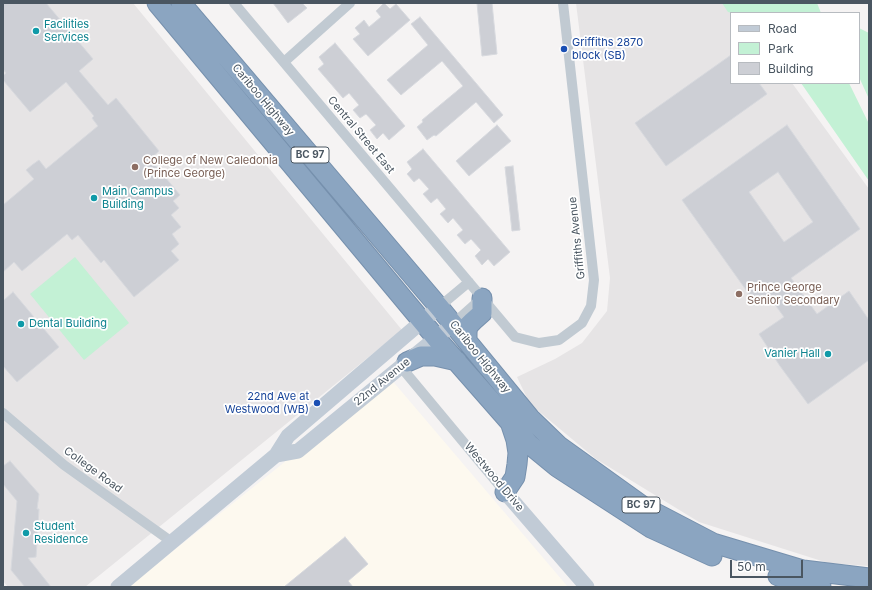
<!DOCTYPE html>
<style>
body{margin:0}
#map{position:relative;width:872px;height:590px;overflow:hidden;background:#f5f3f3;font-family:Inter,sans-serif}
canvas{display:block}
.frame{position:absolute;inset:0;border:4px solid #4a5661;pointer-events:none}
.legend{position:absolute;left:730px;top:12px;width:130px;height:72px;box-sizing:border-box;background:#fff;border:1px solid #b7bbc0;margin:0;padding:5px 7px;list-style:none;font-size:12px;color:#4a5661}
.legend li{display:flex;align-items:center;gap:8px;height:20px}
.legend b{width:20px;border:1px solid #b7bbc0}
.scale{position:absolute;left:730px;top:560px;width:73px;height:18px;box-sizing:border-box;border:2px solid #4a5661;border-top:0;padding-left:5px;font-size:12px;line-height:14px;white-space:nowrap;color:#4a5661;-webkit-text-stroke:3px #fff;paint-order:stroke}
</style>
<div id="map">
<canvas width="872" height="590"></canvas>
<div class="frame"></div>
<ul class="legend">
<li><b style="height:5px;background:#c1cbd6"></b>Road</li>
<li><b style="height:11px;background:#c3f1d5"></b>Park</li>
<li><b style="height:11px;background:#cdcfd5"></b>Building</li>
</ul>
<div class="scale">50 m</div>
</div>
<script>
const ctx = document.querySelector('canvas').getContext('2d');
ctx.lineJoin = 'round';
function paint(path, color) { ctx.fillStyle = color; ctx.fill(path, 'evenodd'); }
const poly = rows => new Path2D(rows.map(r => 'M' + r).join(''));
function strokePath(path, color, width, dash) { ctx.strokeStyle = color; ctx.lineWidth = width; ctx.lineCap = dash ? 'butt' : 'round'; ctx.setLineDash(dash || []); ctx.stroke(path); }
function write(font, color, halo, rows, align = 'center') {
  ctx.font = font + ' Inter,sans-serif'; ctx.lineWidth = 3.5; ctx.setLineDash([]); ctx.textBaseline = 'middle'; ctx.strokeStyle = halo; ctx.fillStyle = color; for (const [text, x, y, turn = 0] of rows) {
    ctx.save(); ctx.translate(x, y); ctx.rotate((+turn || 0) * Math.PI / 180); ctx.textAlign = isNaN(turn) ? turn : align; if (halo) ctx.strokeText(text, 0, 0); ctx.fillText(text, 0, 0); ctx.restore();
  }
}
paint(poly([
 [390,378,568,587,128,587]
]), '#fdf9ef');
paint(poly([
 [3,3,133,3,402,330,85,587,8,587,3,581],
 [576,3,734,3,742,13,731,13,731,83,792,83,869,189,869,566,828,563,699,522,596,459,530,404,517,377,555,359,582,343,607,311,610,278]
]), '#e6e4e5');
paint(poly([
 [722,3,817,3,821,13,732,13,728,12],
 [859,28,869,33,869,99,859,77],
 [801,83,849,83,869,124,869,181],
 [75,257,129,323,84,360,30,294]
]), '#c3f1d5');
const building = poly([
 [3,3,46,3,93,59,79,71,108,105,116,98,159,151,150,159,180,195,173,201,179,208,171,215,181,227,172,234,179,244,171,251,179,260,134,297,104,260,101,263,78,235,72,240,67,234,22,271,14,262,3,272,3,205,34,179,26,170,32,165,39,160,46,169,98,126,92,118,94,116,66,82,30,112,3,80,3,76,6,73,3,69,3,3],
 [273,3,302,3,307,8,288,23,273,3],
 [384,3,390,9,396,4,410,20,368,56,353,39,360,34,355,28,364,20,369,27,381,17,376,11,384,3],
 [477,3,492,3,497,54,482,56,477,3],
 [420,17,503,115,494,123,476,102,436,136,434,135,427,140,417,127,423,122,422,120,463,86,442,61,401,95,387,80,428,45,411,24,420,17],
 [335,43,405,126,389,140,383,133,377,139,370,130,376,125,366,114,360,118,353,110,359,105,349,93,343,98,318,69,324,64,319,57,335,43],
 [731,55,731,83,759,83,767,94,666,166,635,123,731,55],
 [497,125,511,141,469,176,456,161,497,125],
 [787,125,860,229,791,278,817,314,849,291,869,320,869,360,808,404,780,366,759,334,784,317,769,296,756,304,682,200,787,125],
 [778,172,813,222,784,242,749,192,778,172],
 [423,149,510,252,494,266,488,259,482,265,475,256,481,250,471,239,465,244,457,235,463,230,453,218,448,223,440,214,446,209,437,198,431,203,423,194,429,189,419,178,414,182,407,174,412,169,407,162,423,149],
 [513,166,520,230,512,231,505,167,513,166],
 [13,292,59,347,17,382,3,366,3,301,13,292],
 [10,461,39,494,37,509,39,509,36,557,28,558,51,587,25,587,11,570,17,501,3,484,3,466,10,461],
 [345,537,368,564,348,581,353,587,284,587,345,537]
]);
paint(building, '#cdcfd5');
strokePath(building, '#d7d9de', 1);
const highway = poly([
 [157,3,436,338,529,444,557,467,651,528,712,556],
 [181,3,439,307,530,418,559,446,644,507,713,543,803,570,869,578],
 [467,340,467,332,468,326,473,321,482,313,482,298],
 [407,362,421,356,435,356,457,361],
 [505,492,515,477,517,464,518,453,516,440,511,425],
 [778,576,810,585,821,587]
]);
strokePath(highway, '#7690ad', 21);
strokePath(poly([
 [234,3,515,337,539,343,559,340,582,323,591,306,594,280,563,3],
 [284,62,350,3],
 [439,307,469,282],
 [453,324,482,298],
 [401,367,505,492],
 [3,413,64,465,172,542]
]), '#c1cad2', 10);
strokePath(poly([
 [276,455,298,451,453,324],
 [505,492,587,587],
 [118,587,276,455,288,436,439,307]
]), '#c1cbd6', 15);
strokePath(highway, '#8ba5c1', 19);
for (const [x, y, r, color] of [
 [36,31,4,"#0f9aa8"],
 [564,49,4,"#1a4fb4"],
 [135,167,4,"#8d6e63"],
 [94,198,4,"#0f9aa8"],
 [739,294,4,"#8d6e63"],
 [21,324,4,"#0f9aa8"],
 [828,354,4,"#0f9aa8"],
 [317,403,4,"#1a4fb4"],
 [26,533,4,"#0f9aa8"]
]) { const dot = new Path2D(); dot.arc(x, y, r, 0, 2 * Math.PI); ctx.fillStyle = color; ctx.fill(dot); strokePath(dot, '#fff', 1.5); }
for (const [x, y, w] of [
 [310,155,38],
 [641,505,38]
]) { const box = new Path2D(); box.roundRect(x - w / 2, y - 8, w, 16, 3); ctx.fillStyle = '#fff'; ctx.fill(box); strokePath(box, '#4a5661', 1); }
write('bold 10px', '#4a5661', null, [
 ["BC 97",310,155],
 ["BC 97",641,505]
]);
write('11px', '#0d838f', '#fff', [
 ["Facilities",44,25],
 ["Services",44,38],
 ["Main Campus",102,192],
 ["Building",102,205],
 ["Dental Building",29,324],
 ["Vanier Hall",820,354,"right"],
 ["Student",34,527],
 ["Residence",34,540]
], 'left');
write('11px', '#164399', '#fff', [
 ["Griffiths 2870",572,43],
 ["block (SB)",572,56],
 ["22nd Ave at",309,397,"right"],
 ["Westwood (WB)",309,410,"right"]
], 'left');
write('11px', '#4a5661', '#fff', [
 ["Cariboo Highway",263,100,50],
 ["Central Street East",361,135,50],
 ["Griffiths Avenue",577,238,-96],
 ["Cariboo Highway",480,357,51],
 ["22nd Avenue",382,382,-39],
 ["College Road",93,470,36],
 ["Westwood Drive",494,477,50]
]);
write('11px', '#785e54', '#fff', [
 ["College of New Caledonia",143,161],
 ["(Prince George)",143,174],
 ["Prince George",747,288],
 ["Senior Secondary",747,301]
], 'left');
</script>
